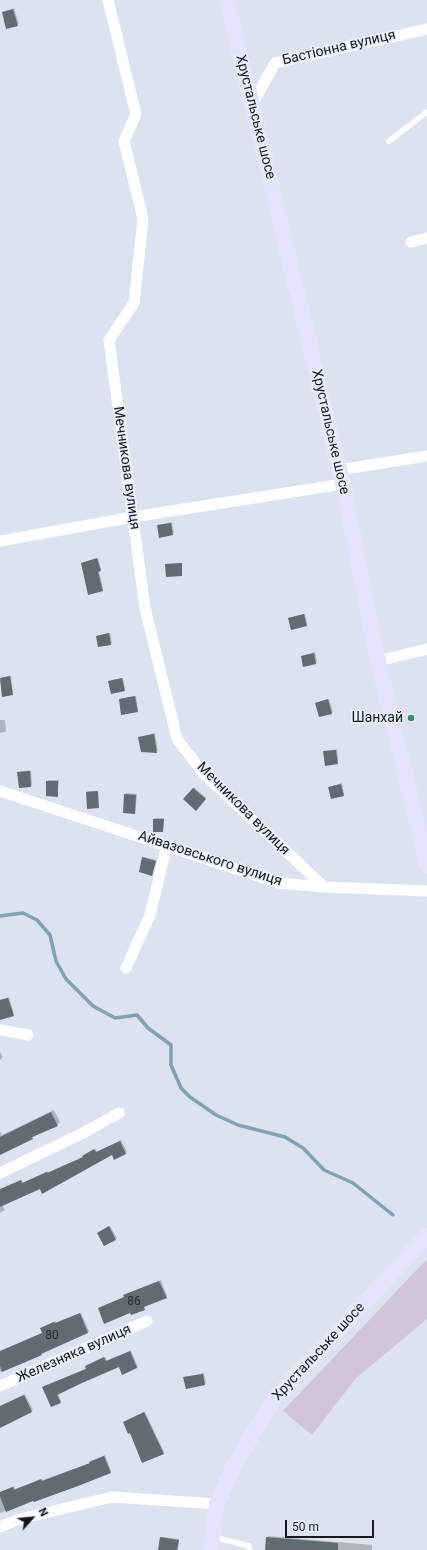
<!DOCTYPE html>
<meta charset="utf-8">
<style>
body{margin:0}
#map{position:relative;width:427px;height:1550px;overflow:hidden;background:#dce2ef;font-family:Roboto,sans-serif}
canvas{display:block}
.north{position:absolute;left:12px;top:1498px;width:40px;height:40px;-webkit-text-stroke:3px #e9effc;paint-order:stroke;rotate:63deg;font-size:11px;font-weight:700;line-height:16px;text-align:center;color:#16181d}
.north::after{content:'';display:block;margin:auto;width:14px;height:18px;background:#16181d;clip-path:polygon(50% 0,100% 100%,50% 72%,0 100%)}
.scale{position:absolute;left:285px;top:1520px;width:89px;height:18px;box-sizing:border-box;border:2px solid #16181d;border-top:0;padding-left:5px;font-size:12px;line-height:14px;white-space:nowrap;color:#16181d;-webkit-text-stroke:3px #e9effc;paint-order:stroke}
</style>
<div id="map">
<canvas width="427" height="1550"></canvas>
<div class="north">N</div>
<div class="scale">50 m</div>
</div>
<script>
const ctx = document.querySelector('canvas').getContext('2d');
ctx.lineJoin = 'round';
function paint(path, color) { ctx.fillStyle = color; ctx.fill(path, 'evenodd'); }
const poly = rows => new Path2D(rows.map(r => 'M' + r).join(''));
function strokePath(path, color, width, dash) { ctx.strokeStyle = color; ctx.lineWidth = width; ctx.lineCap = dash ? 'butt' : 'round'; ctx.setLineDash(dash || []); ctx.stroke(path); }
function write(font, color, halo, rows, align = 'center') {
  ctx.font = font + ' Roboto,sans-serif'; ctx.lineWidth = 3.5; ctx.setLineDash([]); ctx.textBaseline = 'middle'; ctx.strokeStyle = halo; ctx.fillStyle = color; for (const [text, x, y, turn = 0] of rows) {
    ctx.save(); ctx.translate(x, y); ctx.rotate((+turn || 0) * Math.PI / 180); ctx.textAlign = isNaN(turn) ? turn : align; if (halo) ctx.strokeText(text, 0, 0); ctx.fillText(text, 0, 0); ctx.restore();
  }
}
paint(poly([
 [427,1259,427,1319,356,1378,312,1435,283,1411]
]), '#d1c5db');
paint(poly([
 [14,8,19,24,7,28,3,12],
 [172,522,174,533,173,534,158,525],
 [98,558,101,569,99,571,103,589,102,590,82,563],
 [182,563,182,575,166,565,167,564],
 [305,614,307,624,306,625,289,618],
 [110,633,112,643,111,644,97,636],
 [315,652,317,662,316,663,302,656],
 [11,676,13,693,12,694,0,678],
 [123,678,125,689,124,690,109,681],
 [136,696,138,710,137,711,120,699],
 [329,699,333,712,332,713,316,703],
 [0,720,5,720,6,731,5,732,0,733],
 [155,733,158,751,142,751,139,737],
 [337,749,338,762,337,763,324,752],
 [31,770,32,785,31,786,18,772],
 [48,780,59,780,57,796,47,795],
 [342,783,344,794,343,795,329,787],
 [194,787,206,798,196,809,184,799],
 [88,791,98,791,98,807,87,792],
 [126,793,137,794,135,813,125,794],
 [155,818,164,818,163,831,154,819],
 [144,857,156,860,152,875,143,858],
 [9,997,14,1014,13,1015,0,1011,0,1000],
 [0,1052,3,1057,0,1060],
 [54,1110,60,1122,57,1125,0,1154,0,1132,2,1135],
 [121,1140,127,1152,126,1153,112,1153,2,1205,5,1210,0,1213,0,1190,22,1180,23,1183,48,1171,49,1173,84,1157,85,1155,96,1149,97,1152],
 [110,1226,117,1238,104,1245,99,1232],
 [161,1280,167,1296,144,1306,144,1309,131,1312,124,1295],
 [81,1313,89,1331,88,1332,0,1372,0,1351,43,1333,41,1328,42,1327,56,1321,56,1323],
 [131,1351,138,1367,137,1368,120,1366,58,1393,61,1401,60,1402,45,1386,87,1368,87,1365,105,1357,107,1361],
 [204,1373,206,1383,205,1384,186,1388,185,1377],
 [25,1394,33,1410,10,1423,0,1427,0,1406],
 [145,1412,164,1452,163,1453,130,1432,124,1422],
 [105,1455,111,1471,110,1472,0,1513,0,1492,14,1486,15,1489,42,1479,43,1480,91,1463,91,1461],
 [268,1536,372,1545,372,1550,266,1550],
 [162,1537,179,1539,178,1550,159,1550]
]), '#0003');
strokePath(poly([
 [0,916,23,913,37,920,50,935,56,961,66,979,93,1006,115,1018,137,1015,148,1028,171,1045,171,1065,181,1088,190,1097,216,1115,238,1125,285,1137,303,1148,324,1170,353,1183,393,1215]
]), '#7ea3b2', 3.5);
paint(poly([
 [13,9,18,26,6,29,2,12],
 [171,523,173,535,159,538,157,525],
 [97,558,101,571,98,572,103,591,88,595,81,563],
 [182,563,182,576,166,577,165,564],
 [304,614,307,626,291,630,288,618],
 [109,633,111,645,98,647,96,636],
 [314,653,316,664,303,667,301,656],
 [10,676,13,695,2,697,0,678],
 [122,678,125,691,111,694,108,681],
 [135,696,138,712,121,715,119,699],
 [328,699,332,714,319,717,315,703],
 [154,734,157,753,141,752,138,737],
 [336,750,338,764,325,766,323,751],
 [30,771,31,787,19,788,17,772],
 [46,781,58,781,58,797,46,796],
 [341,784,344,796,331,799,328,787],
 [193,788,206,799,196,811,183,799],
 [98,791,99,808,87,809,86,792],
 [124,794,136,795,135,814,123,813],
 [153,819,164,819,163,832,153,832],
 [142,857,156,861,152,876,139,872],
 [8,998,14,1016,0,1020,0,1000],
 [51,1112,58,1126,32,1137,33,1139,0,1155,0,1137],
 [120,1141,126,1154,114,1160,112,1155,42,1194,40,1189,0,1207,0,1189,21,1180,22,1183,47,1172,47,1173,83,1157,82,1156,94,1149,96,1152],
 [109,1226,116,1240,104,1246,97,1233],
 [159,1281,167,1298,144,1307,145,1310,131,1315,130,1313,104,1324,98,1308,124,1297,123,1295],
 [80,1313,88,1333,41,1354,42,1355,2,1372,0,1366,0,1351,42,1333,40,1328,54,1322,55,1323],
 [130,1351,137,1368,122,1375,119,1367,82,1383,57,1395,61,1403,51,1407,42,1387,86,1369,85,1366,104,1357,106,1361],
 [203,1374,205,1385,186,1389,183,1377],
 [24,1395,32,1412,0,1428,0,1406],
 [144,1412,164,1454,142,1463,130,1433,128,1434,123,1422],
 [104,1456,111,1473,78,1486,34,1502,33,1501,6,1512,0,1497,0,1492,13,1487,14,1490,41,1479,42,1481,90,1463,89,1462],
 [160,1537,179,1540,177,1550,158,1550],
 [266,1537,338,1543,338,1550,265,1550]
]), '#616b74');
strokePath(poly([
 [389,141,427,112],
 [214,1537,249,1546,250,1550]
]), '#fff', 5.5);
strokePath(poly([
 [108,0,136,114,124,141,143,219,134,303,109,340,145,608,177,739,204,774,324,887],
 [252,105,275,63,427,29],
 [411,242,427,238],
 [339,470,427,456],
 [0,541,133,517,343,484],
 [378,661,427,649],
 [0,791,279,883,324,887,427,891],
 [126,968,150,915,167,845],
 [0,1030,28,1035],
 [0,1173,83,1133,119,1113],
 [0,1386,147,1321],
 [0,1527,20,1519,112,1497,217,1504]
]), '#fff', 11);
strokePath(poly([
 [227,0,343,484,378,661,427,865],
 [210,1550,217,1504,234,1465,274,1399,427,1236]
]), '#e6e3fc', 16);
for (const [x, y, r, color] of [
 [411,718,4,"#398f62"]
]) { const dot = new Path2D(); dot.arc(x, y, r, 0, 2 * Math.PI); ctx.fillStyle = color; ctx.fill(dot); strokePath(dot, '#e9effc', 1.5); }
write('12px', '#292d33', null, [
 ["86",134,1302],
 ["80",52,1336]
]);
write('14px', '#16181d', '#e9effc', [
 ["Бастіонна вулиця",339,48,-13],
 ["Хрустальське шосе",255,117,76],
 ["Хрустальське шосе",330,432,77],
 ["Мечникова вулиця",126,468,82],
 ["Мечникова вулиця",243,809,45],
 ["Айвазовського вулиця",210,859,18],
 ["Хрустальське шосе",319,1352,-47],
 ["Железняка вулиця",74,1354,-24]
]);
write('14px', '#16181d', '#e9effc', [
 ["Шанхай",403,718]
], 'right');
</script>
